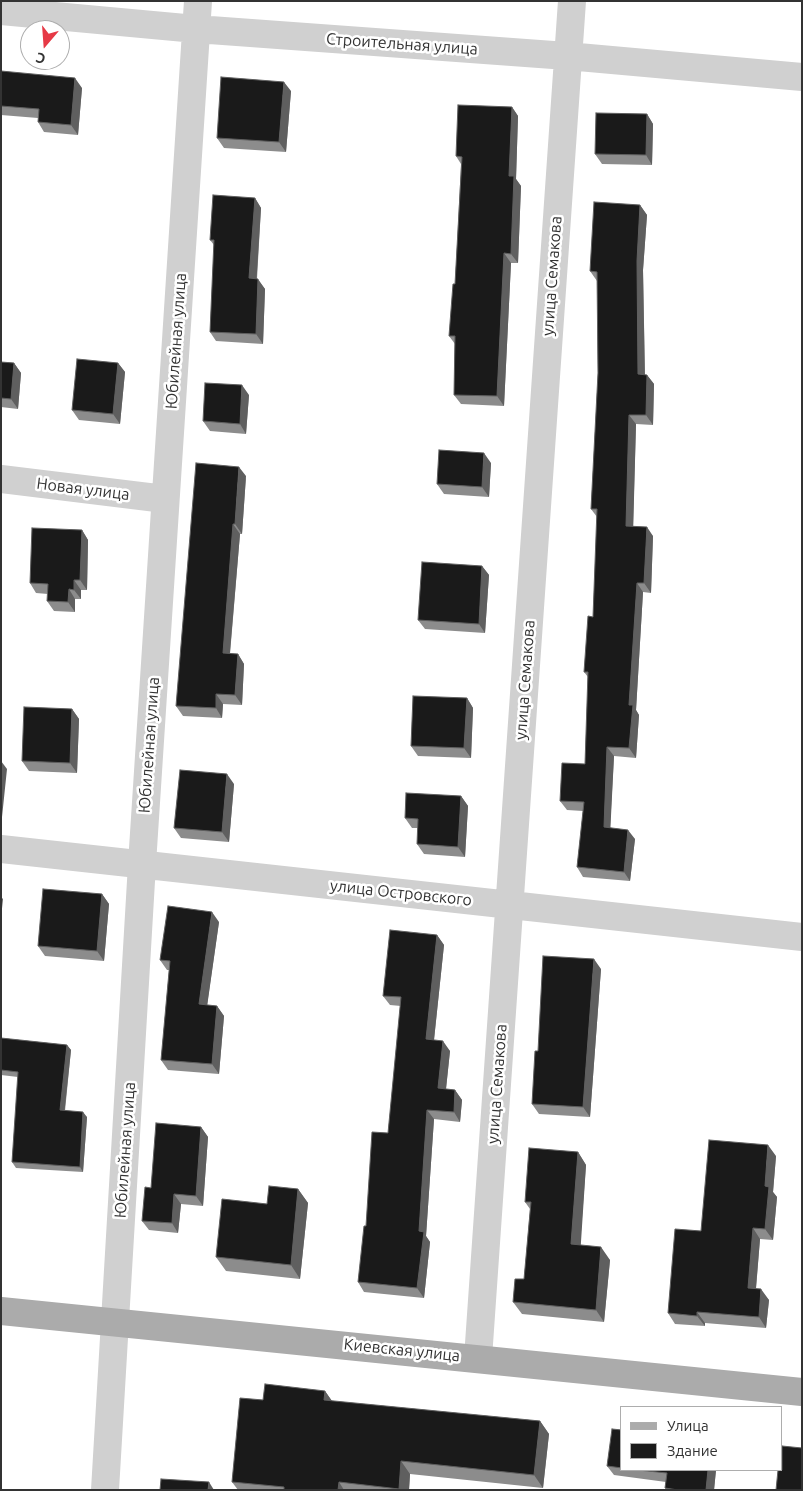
<!DOCTYPE html>
<meta charset="utf-8">
<style>
body{margin:0}
#map{position:relative;width:803px;height:1491px;overflow:hidden;background:#fff;font-family:Ubuntu,sans-serif}
canvas{display:block}
.frame{position:absolute;inset:0;border:2px solid #333;pointer-events:none}
.legend{position:absolute;left:620px;top:1406px;width:162px;height:65px;box-sizing:border-box;background:#fff;border:1px solid #adadad;margin:0;padding:6px 9px;list-style:none;font-size:15px;color:#333}
.legend li{display:flex;align-items:center;gap:10px;height:25px}
.legend b{width:25px;border:1px solid #adadad}
.north{position:absolute;left:20px;top:20px;width:50px;height:50px;box-sizing:border-box;background:#fff;border:1px solid #adadad;border-radius:50%;rotate:198deg;font-size:14px;font-weight:700;line-height:20px;text-align:center;color:#333}
.north::after{content:'';display:block;margin:auto;width:18px;height:22px;background:#e63946;clip-path:polygon(50% 0,100% 100%,50% 72%,0 100%)}
</style>
<div id="map">
<canvas width="803" height="1491"></canvas>
<div class="frame"></div>
<ul class="legend">
<li><b style="height:6px;background:#ababab"></b>Улица</li>
<li><b style="height:14px;background:#1a1a1a"></b>Здание</li>
</ul>
<div class="north">С</div>
</div>
<script>
const ctx = document.querySelector('canvas').getContext('2d');
ctx.lineJoin = 'round';
const poly = rows => new Path2D(rows.map(r => 'M' + r).join(''));
function strokePath(path, color, width, dash) { ctx.strokeStyle = color; ctx.lineWidth = width; ctx.lineCap = dash ? 'butt' : 'round'; ctx.setLineDash(dash || []); ctx.stroke(path); }
function paint(path, color) { ctx.fillStyle = color; ctx.fill(path, 'evenodd'); }
function write(font, color, halo, rows, align = 'center') {
  ctx.font = font + ' Ubuntu,sans-serif'; ctx.lineWidth = 5; ctx.setLineDash([]); ctx.textBaseline = 'middle'; ctx.strokeStyle = halo; ctx.fillStyle = color; for (const [text, x, y, turn = 0] of rows) {
    ctx.save(); ctx.translate(x, y); ctx.rotate((+turn || 0) * Math.PI / 180); ctx.textAlign = isNaN(turn) ? turn : align; if (halo) ctx.strokeText(text, 0, 0); ctx.fillText(text, 0, 0); ctx.restore();
  }
}
strokePath(poly([
 [1,11,196,29,567,56,802,77],
 [1,479,165,499],
 [1,849,802,937],
 [478,1358,572,1],
 [105,1490,142,864,198,1]
]), '#d0d0d0', 28);
strokePath(poly([
 [1,1311,802,1392]
]), '#ababab', 28);
paint(poly([
 [1,71,82,88,78,135,44,132,38,122,38,118,1,115],
 [291,91,286,152,224,148,217,138],
 [512,107,518,116,516,179,521,186,518,263,511,263,504,406,461,404,454,395,455,344,449,336,455,284,461,164,456,156],
 [647,114,653,124,652,165,602,164,595,154],
 [255,198,261,208,257,279,265,289,263,344,216,341,210,332,214,245,210,240],
 [640,205,647,215,643,270,645,375,647,375,654,384,653,425,636,424,633,526,653,536,651,593,643,592,636,710,639,715,636,758,614,756,610,828,635,839,630,881,583,877,577,867,583,811,567,810,560,801,585,764,588,677,584,672,593,617,597,517,591,509,598,373,597,281,590,271],
 [1,362,14,363,21,373,18,409,1,407],
 [118,363,125,372,120,424,79,420,72,410],
 [249,395,246,434,210,431,203,421],
 [491,463,489,497,444,494,437,484],
 [246,476,242,534,240,534,230,654,238,654,244,664,242,705,223,704,222,718,183,716,176,706],
 [82,530,88,540,87,590,81,590,81,599,75,599,75,612,54,611,47,601,48,594,36,593,30,583],
 [482,566,489,575,485,633,425,629,418,620],
 [467,698,473,708,471,758,418,756,411,746],
 [72,709,79,719,77,773,29,771,22,761],
 [234,784,229,842,181,838,174,828],
 [461,796,468,806,465,857,424,854,417,844,418,828,412,828,405,818],
 [102,894,109,904,104,961,45,956,38,946],
 [219,922,207,1005,217,1006,224,1016,219,1074,168,1070,161,1060,169,970,167,970,160,960],
 [437,935,444,945,434,1040,450,1051,446,1089,455,1090,462,1100,460,1122,434,1119,426,1236,430,1242,424,1298,364,1292,358,1282,366,1226,388,1133,401,1006,390,1005,383,996],
 [601,969,590,1117,539,1114,532,1104,538,1051],
 [1,1038,67,1045,71,1050,65,1111,87,1117,83,1172,16,1168,12,1162,18,1077,1,1075],
 [201,1127,208,1137,203,1206,181,1204,178,1233,149,1230,142,1221,151,1188],
 [578,1152,586,1165,580,1245,610,1260,604,1322,522,1314,513,1302,524,1279,530,1209,525,1202],
 [776,1156,773,1192,777,1197,773,1240,760,1239,756,1289,769,1300,766,1328,705,1323,705,1326,675,1324,668,1313,701,1231],
 [298,1189,308,1203,300,1279,226,1271,216,1257,267,1204],
 [325,1391,332,1401,540,1421,549,1434,543,1488,410,1474,409,1490,238,1490,232,1482,263,1400],
 [622,1430,622,1470,716,1470,714,1490,666,1490,665,1488,666,1482,614,1475,607,1466]
]), '#8c8c8c');
paint(poly([
 [75,78,82,88,78,135,71,125],
 [284,82,291,91,286,152,279,142],
 [512,107,518,116,516,179,521,186,518,263,511,254,509,176],
 [647,114,653,124,652,165,646,155],
 [255,198,261,208,256,288,249,278],
 [640,205,647,215,643,270,645,384,638,374,637,261],
 [504,253,511,263,504,406,497,396],
 [258,279,265,289,263,344,256,334],
 [14,363,21,373,18,409,11,399],
 [118,363,125,372,120,424,113,414],
 [647,375,654,384,653,425,646,415],
 [242,385,249,395,246,434,240,424],
 [629,415,636,424,633,535,626,526],
 [484,453,491,463,489,497,482,487],
 [239,467,246,476,242,534,235,524],
 [233,524,240,534,229,663,223,653],
 [647,527,653,536,651,593,644,583],
 [82,530,88,540,87,590,80,580],
 [482,566,489,575,485,633,479,624],
 [74,580,81,590,81,599,74,590],
 [637,583,643,592,636,710,639,715,636,758,629,748,629,705],
 [69,589,75,599,75,612,68,602],
 [238,654,244,664,242,705,235,695],
 [216,694,223,704,222,718,216,708],
 [467,698,473,708,471,758,464,748],
 [72,709,79,719,77,773,70,763],
 [607,747,614,756,610,836,604,827],
 [1,761,7,769,2,817,1,816],
 [227,774,234,784,229,842,222,832],
 [461,796,468,806,465,857,458,847],
 [628,830,635,839,630,881,624,872],
 [102,894,109,904,104,961,97,951],
 [1,897,3,899,1,918],
 [212,912,219,922,206,1014,199,1004],
 [437,935,444,945,433,1049,426,1039],
 [594,959,601,969,590,1117,583,1107],
 [217,1006,224,1016,219,1074,212,1064],
 [443,1041,450,1051,445,1098,438,1088],
 [67,1045,71,1050,64,1116,60,1110],
 [455,1090,462,1100,460,1122,454,1112],
 [427,1110,434,1119,426,1236,430,1242,424,1298,417,1288,419,1231],
 [83,1112,87,1117,83,1172,80,1167],
 [201,1127,208,1137,203,1206,196,1196],
 [768,1145,776,1156,773,1192,777,1197,773,1240,765,1229,765,1186],
 [578,1152,586,1165,580,1257,571,1244],
 [298,1189,308,1203,300,1279,291,1265],
 [174,1194,181,1204,178,1233,172,1223],
 [753,1228,760,1239,755,1299,748,1288],
 [601,1247,610,1260,604,1322,596,1310],
 [761,1289,769,1300,766,1328,759,1317],
 [697,1312,705,1323,705,1326,697,1316],
 [325,1391,334,1404,324,1400],
 [540,1421,549,1434,543,1488,534,1475],
 [401,1461,410,1474,409,1490,399,1490,399,1489],
 [708,1470,716,1470,714,1490,706,1490],
 [209,1482,214,1490,208,1490],
 [339,1482,344,1490,338,1490]
]), '#5f5f5f');
const building = poly([
 [1,71,75,78,71,125,38,122,39,109,1,106,1,71],
 [221,77,284,82,279,142,217,138,221,77],
 [458,105,512,107,509,176,514,176,511,254,504,253,497,396,454,395,455,336,449,336,453,284,455,284,462,157,456,156,458,105],
 [596,113,647,114,646,155,595,154,596,113],
 [213,195,255,198,249,278,258,279,256,334,210,332,214,240,210,240,213,195],
 [594,202,640,205,637,261,638,374,647,375,646,415,629,415,626,526,647,527,644,583,637,583,629,705,633,705,629,748,607,747,604,827,628,830,624,872,577,867,584,802,560,801,562,763,585,764,588,672,584,672,588,616,593,617,597,509,591,509,598,373,597,272,590,271,594,202],
 [77,359,118,363,113,414,72,410,77,359],
 [1,362,14,363,11,399,1,398,1,362],
 [205,383,242,385,240,424,203,421,205,383],
 [439,450,484,453,482,487,437,484,439,450],
 [196,463,239,467,235,524,233,524,223,653,238,654,235,695,216,694,216,708,176,706,196,463],
 [32,528,82,530,80,580,74,580,74,590,69,589,68,602,47,601,48,584,30,583,32,528],
 [422,562,482,566,479,624,418,620,422,562],
 [413,696,467,698,464,748,411,746,413,696],
 [24,707,72,709,70,763,22,761,24,707],
 [180,770,227,774,222,832,174,828,180,770],
 [406,793,461,796,458,847,417,844,418,819,405,818,406,793],
 [43,889,102,894,97,951,38,946,43,889],
 [168,906,212,912,199,1004,217,1006,212,1064,161,1060,170,961,160,960,168,906],
 [390,930,437,935,426,1039,443,1041,438,1088,455,1090,454,1112,427,1110,419,1231,424,1232,417,1288,358,1282,364,1226,366,1226,372,1132,388,1133,401,997,383,996,390,930],
 [543,956,594,959,583,1107,532,1104,535,1051,538,1051,543,956],
 [1,1038,67,1045,60,1110,83,1112,80,1167,12,1162,18,1072,1,1070,1,1038],
 [156,1123,201,1127,196,1196,174,1194,172,1223,142,1221,145,1187,151,1188,156,1123],
 [709,1140,768,1145,765,1186,769,1187,765,1229,753,1228,748,1288,761,1289,759,1317,697,1312,697,1316,668,1313,675,1229,701,1231,709,1140],
 [529,1148,578,1152,571,1244,601,1247,596,1310,513,1302,515,1279,524,1279,531,1202,525,1202,529,1148],
 [269,1186,298,1189,291,1265,216,1257,222,1199,267,1204,269,1186],
 [265,1384,325,1391,324,1400,540,1421,534,1475,401,1461,399,1489,339,1482,338,1490,284,1490,284,1487,232,1482,240,1398,263,1400,265,1384],
 [612,1429,622,1430,622,1468,607,1466,612,1429],
 [782,1446,802,1448,802,1490,776,1490,778,1470,782,1470,782,1446],
 [638,1470,708,1470,706,1490,678,1490,665,1488,667,1473,638,1470],
 [161,1479,209,1482,208,1490,160,1490,161,1479]
]);
paint(building, '#1a1a1a');
strokePath(building, '#5f5f5f', 1);
write('16px', '#333', '#fff', [
 ["Строительная улица",402,44,4],
 ["улица Семакова",552,276,-86],
 ["Юбилейная улица",176,341,-86],
 ["Новая улица",83,489,7],
 ["улица Семакова",525,680,-86],
 ["Юбилейная улица",149,745,-86],
 ["улица Островского",401,893,6],
 ["улица Семакова",497,1084,-86],
 ["Юбилейная улица",125,1150,-86],
 ["Киевская улица",402,1350,6]
]);
</script>
